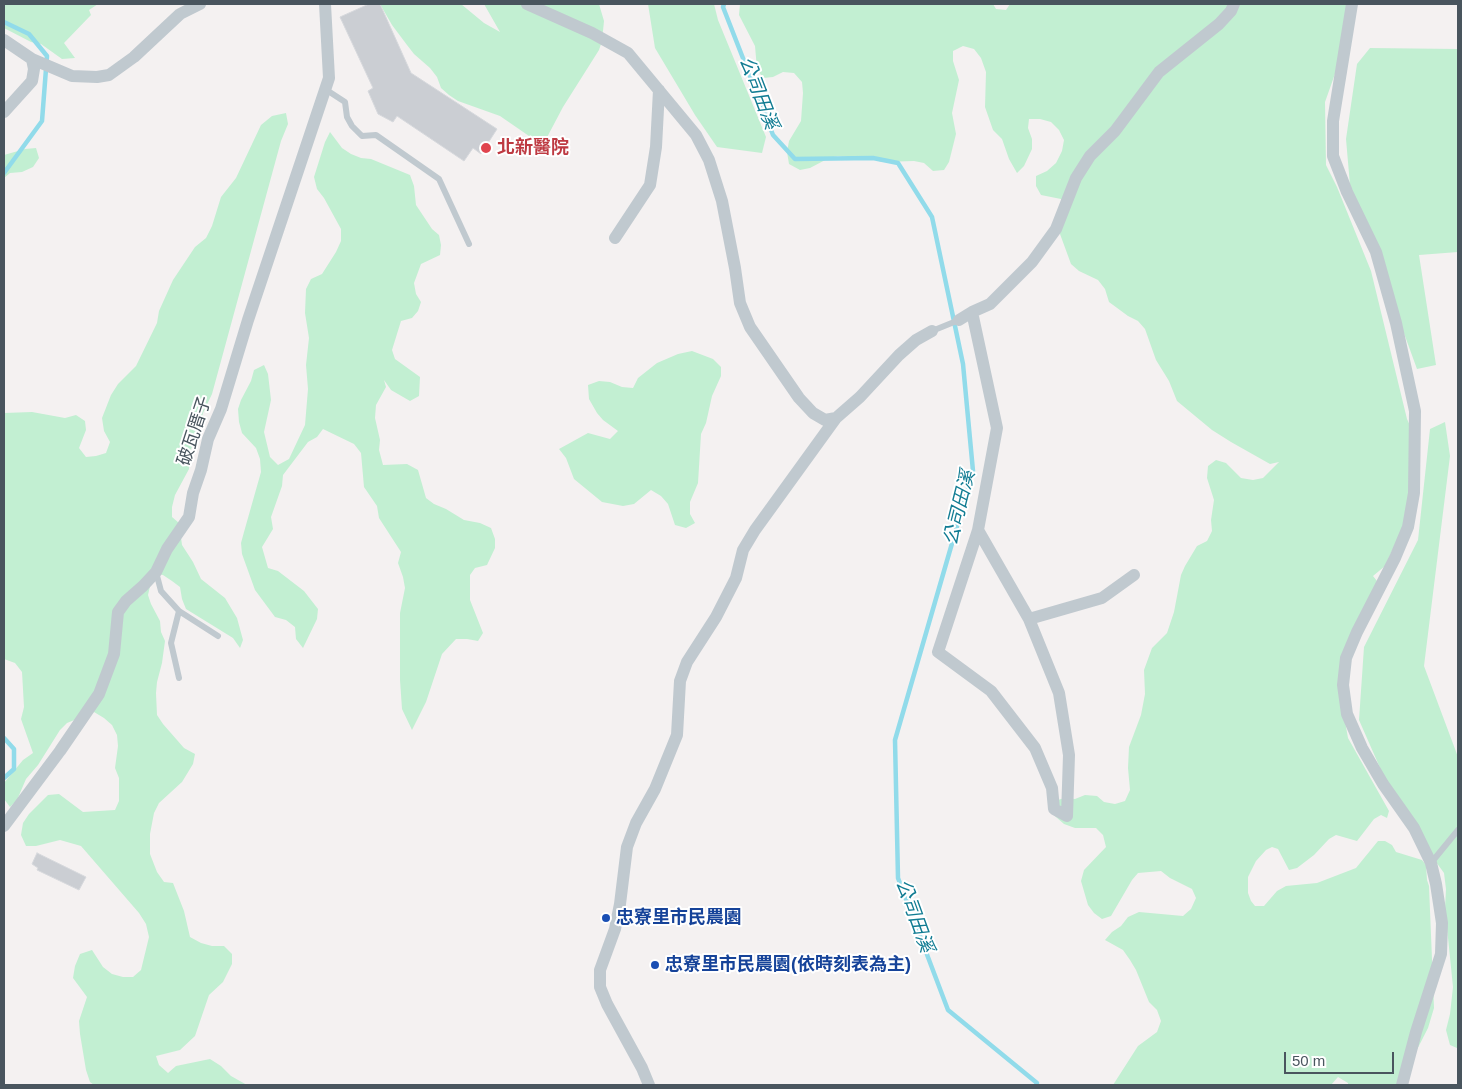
<!DOCTYPE html>
<meta charset="utf-8">
<style>
body{margin:0}
#map{position:relative;width:1462px;height:1089px;overflow:hidden;background:#f4f1f1;font-family:Helvetica,sans-serif}
canvas{display:block}
.frame{position:absolute;inset:0;border:5px solid #49555e;pointer-events:none}
.scale{position:absolute;left:1284px;top:1052px;width:110px;height:22px;box-sizing:border-box;border:2px solid #49555e;border-top:0;padding-left:6px;font-size:15px;line-height:18px;white-space:nowrap;color:#49555e;-webkit-text-stroke:4px #fff;paint-order:stroke}
</style>
<div id="map">
<canvas width="1462" height="1089"></canvas>
<div class="frame"></div>
<div class="scale">50 m</div>
</div>
<script>
const ctx = document.querySelector('canvas').getContext('2d');
ctx.lineJoin = 'round';
function paint(path, color) { ctx.fillStyle = color; ctx.fill(path, 'evenodd'); }
const poly = rows => new Path2D(rows.map(r => 'M' + r).join(''));
function strokePath(path, color, width, dash) { ctx.strokeStyle = color; ctx.lineWidth = width; ctx.lineCap = dash ? 'butt' : 'round'; ctx.setLineDash(dash || []); ctx.stroke(path); }
function write(font, color, halo, rows, align = 'center') {
  ctx.font = font + ' Helvetica,"Noto Sans TC",sans-serif'; ctx.lineWidth = 4; ctx.setLineDash([]); ctx.textBaseline = 'middle'; ctx.strokeStyle = halo; ctx.fillStyle = color; for (const [text, x, y, turn = 0] of rows) {
    ctx.save(); ctx.translate(x, y); ctx.rotate((+turn || 0) * Math.PI / 180); ctx.textAlign = isNaN(turn) ? turn : align; if (halo) ctx.strokeText(text, 0, 0); ctx.fillText(text, 0, 0); ctx.restore();
  }
}
paint(poly([
 [4,4,98,4,89,10,91,15,64,43,75,58,62,59,41,44,31,42,4,28],
 [380,4,461,4,484,23,500,32,484,4,599,4,604,21,602,41,599,50,563,107,544,143,529,136,500,116,458,101,449,95,441,88,437,77,430,68,414,54,407,45,392,25],
 [648,4,714,4,718,20,766,137,762,153,717,147,695,115,655,48],
 [740,4,993,4,996,9,1006,10,1010,4,1352,4,1347,40,1325,102,1326,165,1337,187,1371,271,1407,419,1414,434,1407,518,1385,566,1373,576,1377,581,1350,649,1345,721,1348,738,1389,811,1387,818,1381,815,1374,819,1357,841,1336,835,1329,839,1314,855,1297,868,1289,870,1278,849,1272,847,1266,850,1256,861,1248,877,1248,893,1251,901,1255,906,1264,906,1277,891,1286,886,1317,883,1356,868,1378,841,1385,841,1392,845,1396,852,1422,860,1426,865,1427,880,1429,886,1434,1008,1428,1028,1399,1085,1348,1085,1348,1083,1338,1077,1331,1085,1113,1085,1138,1046,1157,1032,1161,1021,1157,1010,1149,1002,1136,970,1130,960,1123,950,1105,940,1112,932,1121,926,1128,917,1139,912,1183,916,1191,909,1196,898,1192,889,1170,878,1161,871,1138,873,1132,880,1111,916,1102,919,1094,913,1088,905,1081,881,1084,870,1106,847,1103,835,1096,828,1075,828,1064,824,1049,811,1055,801,1064,798,1075,799,1085,795,1097,796,1104,802,1115,804,1125,801,1130,790,1128,768,1129,747,1141,715,1145,694,1144,670,1152,648,1167,633,1174,612,1181,575,1185,566,1197,546,1207,541,1212,531,1211,520,1214,500,1207,478,1208,466,1216,460,1226,463,1241,478,1253,480,1263,478,1279,462,1270,464,1231,442,1212,430,1177,401,1169,381,1156,360,1145,329,1138,321,1128,316,1109,302,1105,289,1098,280,1079,271,1071,264,1060,234,1061,199,1041,195,1036,186,1036,176,1047,171,1056,163,1062,151,1064,140,1059,130,1051,122,1040,119,1029,119,1028,128,1032,139,1032,149,1024,166,1017,173,1009,159,1002,139,993,130,985,107,986,72,981,58,974,49,963,46,953,51,953,61,959,80,952,113,956,134,949,162,944,170,933,171,924,163,914,161,882,162,871,159,838,156,829,158,810,168,800,170,789,164,787,152,789,141,801,121,803,93,802,82,794,73,783,72,773,77,763,78,757,69,755,46,739,15],
 [1370,48,1458,49,1458,252,1419,255,1436,365,1417,369,1350,185,1346,139,1357,64],
 [286,113,288,124,281,141,212,394,203,413,198,434,190,451,189,469,175,495,172,507,172,517,179,523,182,545,193,562,201,579,225,598,237,618,243,640,240,648,233,638,186,609,182,599,180,587,172,581,163,575,153,573,148,595,151,604,160,621,161,632,165,641,162,663,157,682,156,693,157,715,163,724,184,748,195,754,193,764,182,782,159,803,154,813,150,834,150,854,157,872,164,882,173,883,184,911,190,937,201,943,212,946,224,946,232,954,232,964,223,982,209,995,195,1036,180,1050,156,1056,159,1065,168,1073,176,1066,210,1059,221,1066,231,1076,247,1085,94,1085,90,1082,86,1070,80,1034,79,1021,87,997,73,978,75,966,80,954,92,950,103,967,112,974,123,977,133,977,141,970,149,937,146,924,139,913,81,846,60,840,36,846,26,846,21,835,23,823,29,814,48,795,59,794,83,812,115,810,119,801,119,778,115,768,118,746,117,735,112,725,104,718,94,712,67,723,60,730,38,765,26,779,17,800,10,807,4,799,4,783,23,760,33,753,21,719,24,707,22,672,15,663,4,659,4,413,32,412,65,418,76,415,85,421,86,430,79,448,86,457,96,456,106,453,110,442,104,431,102,418,111,395,118,384,136,366,157,323,159,311,173,280,195,247,206,238,212,226,221,197,236,178,261,125,272,116],
 [330,132,342,148,351,154,361,158,371,159,410,175,414,186,416,205,432,229,439,235,441,245,440,255,421,264,414,283,416,294,421,302,418,311,412,318,401,321,392,350,395,359,420,377,419,396,410,401,391,390,384,380,386,387,376,405,375,418,380,440,379,450,383,465,407,464,418,470,426,498,434,504,446,509,464,520,480,523,491,528,495,539,495,548,487,565,475,568,470,575,470,600,483,633,478,641,467,639,456,639,442,654,426,702,412,730,402,709,400,680,400,613,405,588,403,577,398,563,401,552,379,518,377,506,364,487,361,453,354,444,323,429,317,437,308,442,283,475,282,486,271,517,273,529,262,547,268,568,278,571,304,591,318,609,317,619,303,648,296,639,295,627,286,620,275,617,255,590,242,554,241,543,244,532,261,472,260,459,256,448,242,433,239,422,238,409,241,400,251,381,254,370,264,365,268,374,271,400,264,432,270,457,278,465,289,459,305,425,308,389,306,365,309,338,305,313,306,289,311,279,322,274,336,252,341,241,341,229,324,198,317,189,314,177,325,142],
 [36,148,39,158,33,167,22,172,10,173,4,178,4,155,25,149],
 [692,351,713,359,721,367,721,376,712,396,706,423,701,434,698,483,690,502,690,514,695,523,686,528,675,525,668,504,661,496,651,490,634,504,623,506,602,502,574,479,566,458,559,449,588,433,610,439,618,431,603,420,597,413,589,399,588,385,599,381,610,382,622,387,633,388,638,378,657,363,678,354],
 [1445,422,1450,456,1424,666,1458,757,1458,1046,1457,1048,1450,1045,1446,1030,1450,1014,1453,987,1445,908,1446,889,1444,873,1399,811,1359,720,1364,647,1418,540,1430,429]
]), '#c2efd2');
strokePath(poly([
 [724,4,723,7,773,135,795,159,873,158,898,163,932,217,963,364,973,471,895,740,898,878,948,1010,1037,1083,1036,1085],
 [4,22,29,34,47,56,42,121,4,173],
 [4,738,14,749,14,769,4,778]
]), '#91dbea', 4.5);
const building = poly([
 [369,4,380,4,411,73,497,129,481,154,473,148,464,161,397,116,393,122,378,114,368,91,373,88,340,17,369,4],
 [37,853,86,877,79,890,37,870,38,868,32,864,37,853]
]);
paint(building, '#cbced3');
strokePath(building, '#d6d8dc', 1);
strokePath(poly([
 [325,89,345,102,347,117,352,126,362,136,376,135,439,179,469,244],
 [932,331,959,320],
 [156,572,161,591,179,611,171,643,179,678],
 [179,611,218,636],
 [1431,863,1458,830]
]), '#c0c9cf', 6);
strokePath(poly([
 [527,4,592,33,628,53,696,135,709,160,722,201,735,268,740,303,750,327,799,398,813,413,825,420,836,418,860,397,899,355,916,340,932,331],
 [1352,4,1333,121,1333,156,1347,192,1376,252,1396,323,1415,411,1414,493,1408,527,1395,558,1357,632,1346,658,1343,685,1347,714,1362,748,1383,784,1414,828,1431,863,1436,884,1442,923,1441,954,1416,1032,1402,1085],
 [4,40,32,59,72,76,97,77,109,75,134,57,180,14,200,4],
 [4,112,32,81,34,69,32,59],
 [615,238,650,185,656,147,659,90],
 [972,312,997,428,978,530,938,652,991,691,1035,748,1052,788,1054,809,1067,816,1069,755,1059,693,1029,619,978,530],
 [959,320,972,312,990,304,1032,262,1056,229,1076,178,1090,156,1115,131,1159,72,1219,24,1231,11,1234,4],
 [1029,619,1102,598,1134,575],
 [4,826,60,751,99,694,114,654,118,612,126,601,143,586,156,572,167,549,189,517,193,493,201,470,208,439,221,409,248,320,329,78,325,4],
 [649,1085,642,1068,607,1004,600,987,600,970,615,929,620,904,627,847,636,823,655,789,677,735,680,681,687,662,716,617,736,578,743,550,755,530,836,418]
]), '#c0c9cf', 12);
for (const [x, y, r, color] of [
 [486,148,6,"#e0444e"],
 [606,918,5,"#1a4fb4"],
 [655,965,5,"#1a4fb4"]
]) { const dot = new Path2D(); dot.arc(x, y, r, 0, 2 * Math.PI); ctx.fillStyle = color; ctx.fill(dot); strokePath(dot, '#fff', 2); }
write('bold 18px', '#be3a42', '#fff', [
 ["北新醫院",497,148]
], 'left');
write('18px', '#49555e', '#fff', [
 ["破瓦厝子",195,431,-72]
]);
write('bold 18px', '#164399', '#fff', [
 ["忠寮里市民農園",616,918],
 ["忠寮里市民農園(依時刻表為主)",665,965]
], 'left');
write('italic 19px', '#117c93', '#fff', [
 ["公司田溪",758,93,69],
 ["公司田溪",960,508,-76],
 ["公司田溪",914,916,70]
]);
</script>
